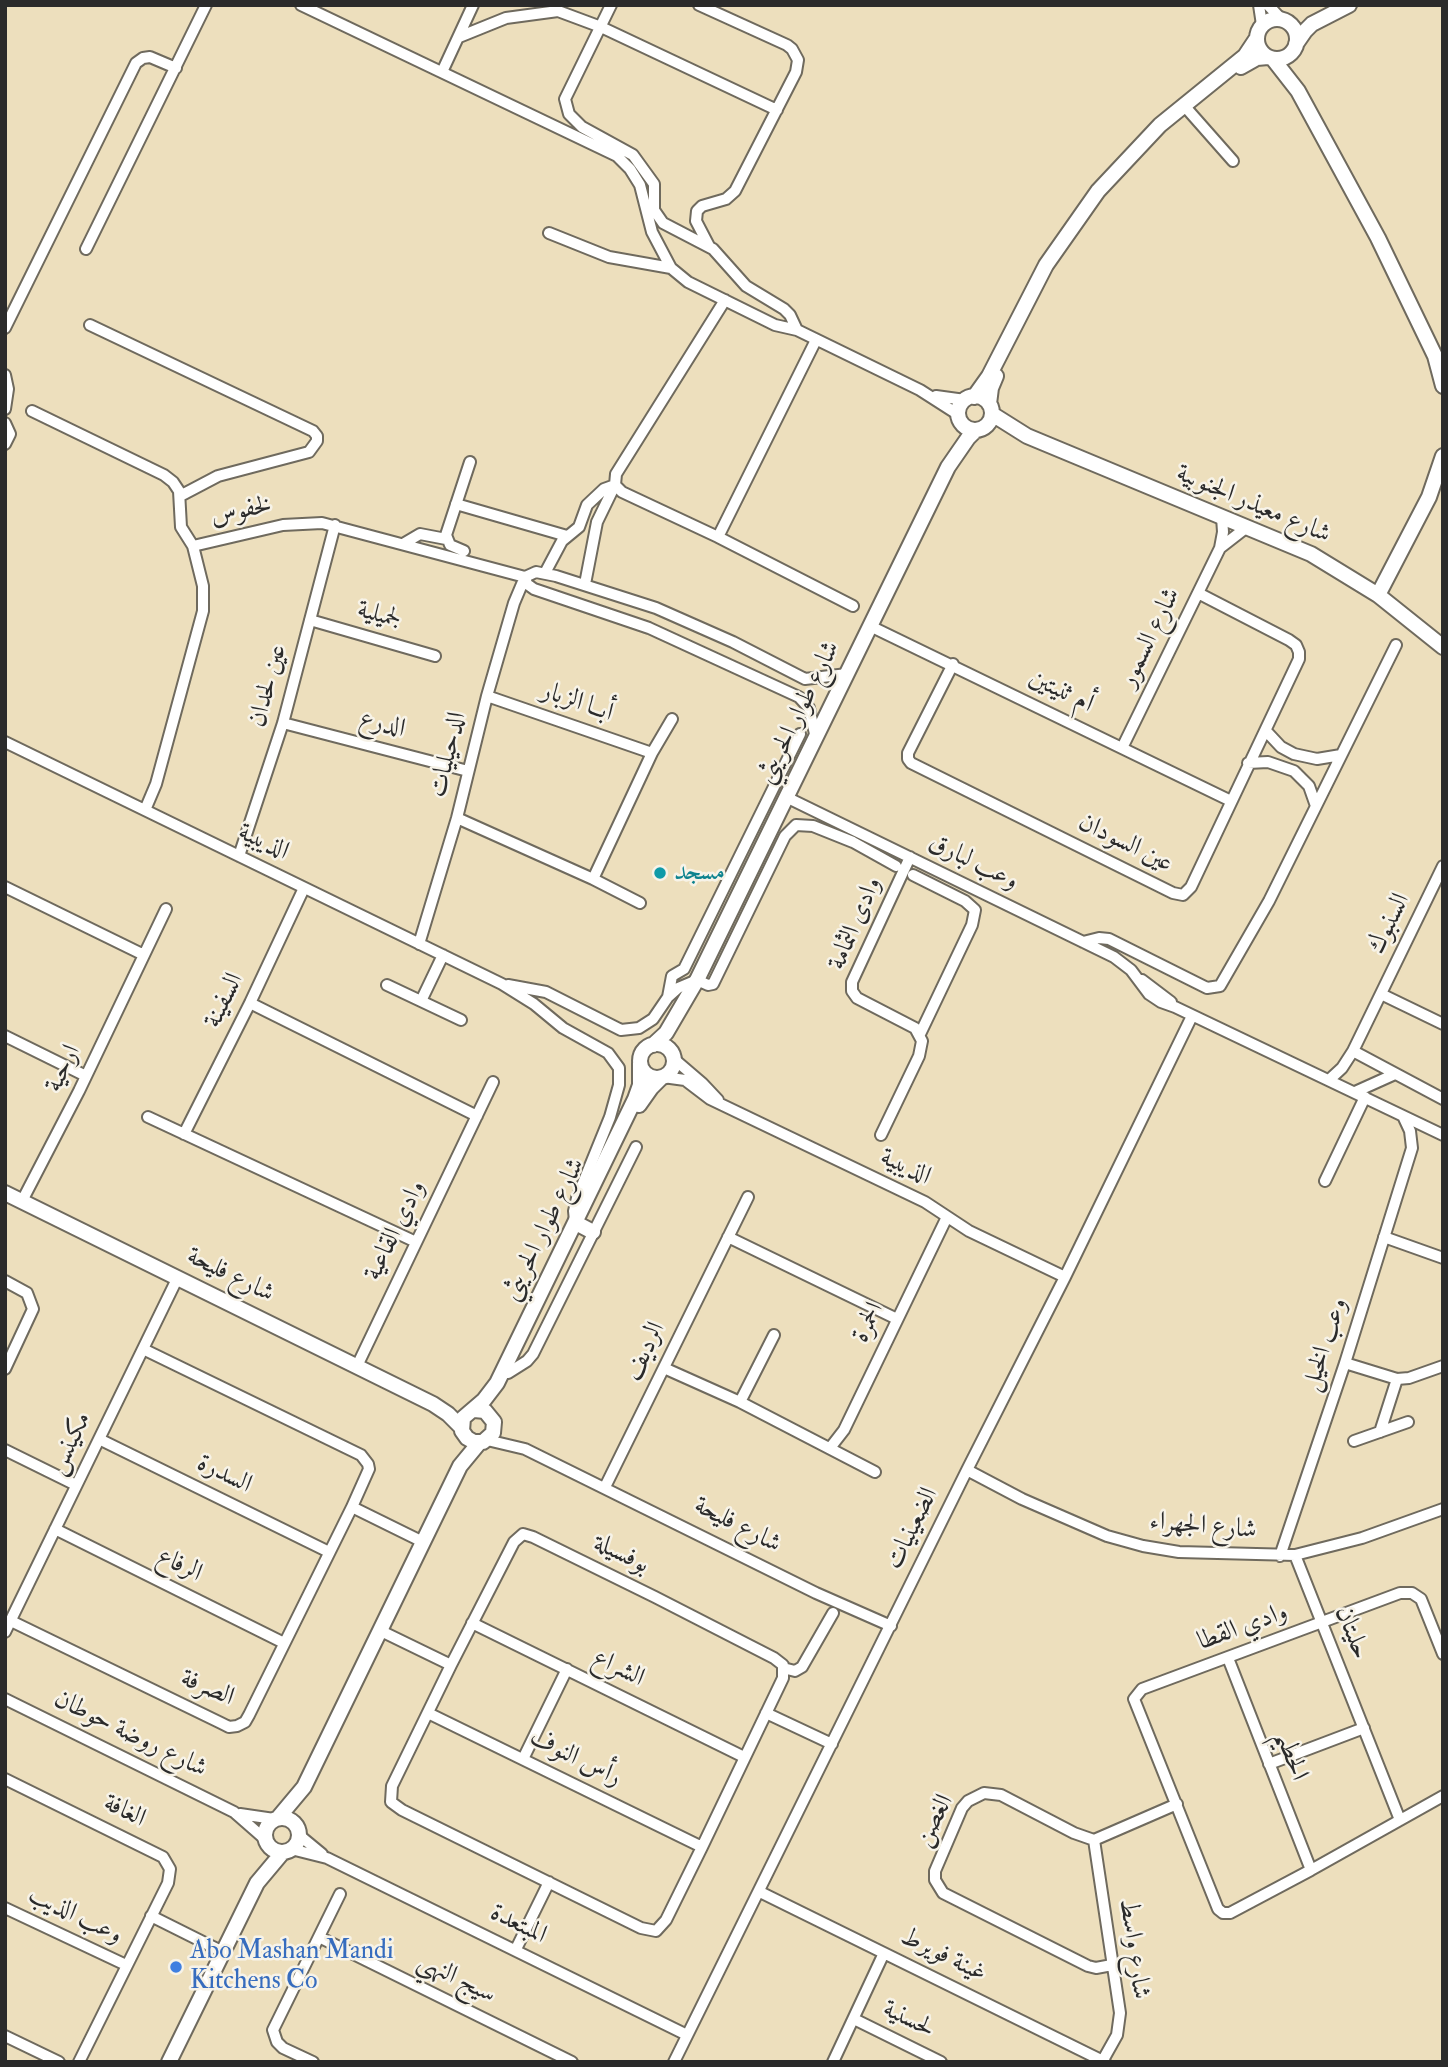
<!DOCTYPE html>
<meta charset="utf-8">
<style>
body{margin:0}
#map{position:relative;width:1448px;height:2067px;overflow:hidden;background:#eddfbd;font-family:"IM FELL Double Pica",serif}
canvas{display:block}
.frame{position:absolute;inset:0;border:7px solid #2b2b2b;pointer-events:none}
</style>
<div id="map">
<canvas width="1448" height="2067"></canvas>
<div class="frame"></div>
</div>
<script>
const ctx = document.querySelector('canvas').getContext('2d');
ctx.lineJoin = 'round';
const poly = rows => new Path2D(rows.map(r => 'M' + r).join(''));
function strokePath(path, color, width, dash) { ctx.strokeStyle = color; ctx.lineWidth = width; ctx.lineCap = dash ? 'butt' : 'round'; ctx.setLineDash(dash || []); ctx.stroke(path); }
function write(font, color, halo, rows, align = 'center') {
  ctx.font = font + ' "IM FELL Double Pica",Amiri,serif'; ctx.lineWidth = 5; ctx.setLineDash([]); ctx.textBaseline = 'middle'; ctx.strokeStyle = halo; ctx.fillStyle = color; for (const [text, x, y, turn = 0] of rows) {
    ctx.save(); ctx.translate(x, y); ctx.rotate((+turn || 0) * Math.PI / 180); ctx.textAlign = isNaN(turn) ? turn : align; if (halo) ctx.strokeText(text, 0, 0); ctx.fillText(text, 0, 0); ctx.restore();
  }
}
const street = poly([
 [301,5,617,156,630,169,640,185,652,232,671,268],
 [611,5,565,99,569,114,582,127,633,155,654,184,654,210,663,223,713,249,746,286,784,309,790,315,797,330],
 [699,5,787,45,792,49,798,60,796,72,735,191,726,199,702,206,697,211,696,221,709,246],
 [1259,5,1262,25],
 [1268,5,1282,20],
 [459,37,506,18,558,11,601,27,777,110],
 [442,72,473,5],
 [1188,110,1233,161],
 [549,233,609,257,671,268,688,282,775,325,797,330,920,390,959,415],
 [86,249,206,5],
 [725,300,616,474,615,485,622,492,718,537,853,606],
 [90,325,313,431,317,436,317,441,309,452,218,476,180,496],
 [5,328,136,63,143,58,150,57,176,68],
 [5,375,8,389,5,409],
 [936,396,965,400],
 [32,411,164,475,173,482,179,491,181,527,193,546,203,586,203,611,156,784,145,810],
 [5,423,10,434,5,444],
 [456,504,567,536],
 [718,537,816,340],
 [403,544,420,534,446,539],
 [193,546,283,525,322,523,525,577,527,584,534,589,649,628,799,697,809,708,816,738],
 [1220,548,1247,527],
 [464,551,450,545,446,535,470,462],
 [545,573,562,541,579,527,587,505,604,489,615,485],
 [525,577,536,572,556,576,656,608,733,642,805,679,847,674],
 [585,584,597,522,615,485],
 [310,620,435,656],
 [870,626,1231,801],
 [953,664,908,753,908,759,911,763,1173,893,1183,895,1191,887,1299,659,1299,652,1296,645,1289,640,1198,593],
 [487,696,652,753],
 [283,723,468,771],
 [1266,731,1281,747,1294,754,1317,759,1341,755],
 [5,742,502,984,534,1004,563,1028,608,1053,619,1068,619,1085,610,1117,577,1198,574,1211,575,1221],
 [1122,748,1220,548,1223,532,1222,517],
 [1248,763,1268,762,1294,771,1309,786,1316,806],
 [786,797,1114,957,1131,970,1149,994,1161,1002,1175,1007,1443,1135],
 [457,818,593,879,640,903],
 [239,856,283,723,335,525],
 [913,875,965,901,975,910,972,925,920,1034],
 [593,879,652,753,672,719],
 [5,887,144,955],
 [1083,942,1099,938,1109,939,1207,988,1220,986,1269,901,1396,645],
 [419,944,457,818,487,696,514,603,525,577],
 [1142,980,1171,1002],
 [387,985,461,1020],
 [508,985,546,992,621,1030,639,1028,653,1019,668,997,678,988,697,980,708,985,713,984,785,836,796,825,813,826,853,842,896,866],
 [1381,994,1443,1024],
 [668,997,672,976,684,969,800,734],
 [421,1001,443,955],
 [250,1003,477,1116],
 [5,1036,86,1076],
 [1353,1051,1443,1099],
 [674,1059,702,1083,718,1100],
 [663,1077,685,1080,710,1099,925,1202,969,1231,1065,1277],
 [1329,1080,1342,1068,1353,1051,1443,866],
 [1355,1092,1395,1074],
 [148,1117,416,1242],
 [184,1134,250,1003,304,888],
 [881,1135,919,1056,922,1041,915,1028,857,998,852,991,852,982,910,857],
 [1325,1181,1365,1097],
 [22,1201,79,1091,166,909],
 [728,1237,897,1319],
 [1384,1237,1443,1258],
 [5,1281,27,1293,33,1309,5,1369],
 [1345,1363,1397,1379,1409,1378,1443,1366],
 [357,1366,493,1082],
 [664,1368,740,1402,875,1472],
 [508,1373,527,1361,533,1354,636,1147],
 [740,1402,774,1335],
 [1380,1432,1397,1379],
 [99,1439,329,1552],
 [487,1440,525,1449,816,1593,891,1626],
 [1354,1441,1408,1422],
 [830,1448,844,1430,947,1217],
 [5,1450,76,1485],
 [967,1470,1022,1499,1107,1536,1143,1546,1179,1552,1295,1555,1362,1538,1443,1509],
 [605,1487,748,1197],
 [352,1507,423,1542],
 [55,1529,284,1643],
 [523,1534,533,1537,655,1597,774,1658,783,1665,783,1678,702,1847,666,1920,656,1931,641,1928,402,1810,391,1802,392,1786,451,1665,514,1542,523,1534],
 [1295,1555,1400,1820],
 [1280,1556,1345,1363,1412,1148,1410,1131,1403,1116],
 [11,1621,221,1723,229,1727,237,1726,245,1722,249,1715,352,1507,369,1469,368,1464,361,1455,143,1349],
 [472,1623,744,1757],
 [381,1631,451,1665],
 [5,1632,178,1277],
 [1443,1654,1421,1599,1412,1593,1400,1593,1142,1689,1134,1699,1218,1909,1223,1913,1230,1913,1311,1870,1443,1796],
 [1228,1658,1311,1870],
 [783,1668,795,1671,802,1667,833,1613],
 [5,1699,234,1812,266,1840],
 [428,1713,702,1847],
 [766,1713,832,1744],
 [523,1759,567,1669],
 [1269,1764,1364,1728],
 [5,1779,163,1857,170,1869,168,1883,79,2062],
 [240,1814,274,1819],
 [299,1835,322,1854],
 [1094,1840,1074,1833,1001,1795,984,1793,968,1801,962,1808,935,1871,935,1880,943,1893,1088,1966,1096,1968,1112,1965],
 [1094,1840,1120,2013,1117,2035,1103,2060],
 [1094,1840,1177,1804],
 [291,1849,327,1858,687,2035],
 [760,1892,1105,2062],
 [5,1908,126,1965],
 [151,1916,223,1952],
 [319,1937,572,2062],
 [516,1949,549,1882],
 [854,2019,941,2062],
 [5,2036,59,2062],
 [313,2062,283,2048,277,2042,273,2030,340,1894],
 [674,2062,967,1470,1065,1277,1192,1016],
 [833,2062,884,1953]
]);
const secondary = poly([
 '1257 39a20 20 0 1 1 40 0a20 20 0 1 1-40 0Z',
 [1296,44,1305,31,1312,24,1349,5],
 [1273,59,1298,91,1378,238,1435,356,1443,386],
 [1241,67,1257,58,1268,57],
 '958 413a17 17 0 1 1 34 0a17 17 0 1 1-34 0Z',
 [974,397,989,376,1046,265,1098,191,1160,125,1245,56,1257,38],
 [989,404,991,388,996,376],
 [992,414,1027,436,1311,554,1378,595,1443,647],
 [1378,595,1429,497,1443,456],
 '640 1061a17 17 0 1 1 34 0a17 17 0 1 1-34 0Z',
 [653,1045,666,1033,697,980,948,467,968,438,976,430],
 [639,1105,651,1088,662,1077],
 [5,1193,433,1404,448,1414,461,1427],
 [576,1223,593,1232],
 [474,1410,485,1411,494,1422,493,1433,483,1442,474,1442,467,1438,462,1431,463,1418,484,1400,497,1383,635,1099,640,1085,640,1063],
 '265 1835a17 17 0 1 1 34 0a17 17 0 1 1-34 0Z',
 [278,1818,304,1787,460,1466,479,1443],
 [169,2062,257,1883,283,1852]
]);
strokePath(street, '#6f6a5e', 14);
strokePath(secondary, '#6f6a5e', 18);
strokePath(street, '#fff', 10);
strokePath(secondary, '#fff', 14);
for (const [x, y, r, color] of [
 [660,873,7,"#0f9aa8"],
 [176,1967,7,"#3f7fe0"]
]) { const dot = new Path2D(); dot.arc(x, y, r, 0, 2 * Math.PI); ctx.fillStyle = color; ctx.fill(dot); strokePath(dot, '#f7f3e8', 2.5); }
write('26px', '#2b2b2b', '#f7f3e8', [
 ["شارع معيذر الجنوبية",1253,505,23],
 ["لخفوس",241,512,-12],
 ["لجميلية",379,616,16],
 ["شارع السمور",1151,638,-64],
 ["عين لحدان",269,686,-75],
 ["أم ثنيتين",1061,692,26],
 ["أبــا الزبار",577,703,19],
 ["شارع طوار الحريثي",800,713,-64],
 ["الدرع",382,725,15],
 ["الدحيليات",449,755,-76],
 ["الذيبية",263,843,26],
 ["عين السودان",1125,844,26],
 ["وعب لبارق",973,863,26],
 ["وادى الثمامة",856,924,-67],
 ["السنبوك",1390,924,-64],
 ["السفينة",225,1001,-64],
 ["ارحية",64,1069,-64],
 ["الذيبية",905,1168,26],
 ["شارع طوار الحريثي",545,1230,-64],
 ["وادي القاعية",396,1231,-64],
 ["شارع فليحة",230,1276,26],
 ["الحمرة",869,1323,-64],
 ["وعب الخيل",1326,1345,-72],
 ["الرديف",646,1352,-64],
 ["مكينس",71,1444,-64],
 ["السدرة",224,1475,26],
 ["شارع فليحة",737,1526,27],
 ["شارع الجهراء",1203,1527,5],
 ["الضعينيات",913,1529,-64],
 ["بوفسيلة",621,1555,26],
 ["الرفاع",179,1566,26],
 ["وادي القطا",1243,1628,-20],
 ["حليتان",1351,1633,68],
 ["الشراع",618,1669,26],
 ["الصرفة",207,1689,23],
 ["شارع روضة حوطان",130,1735,26],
 ["الحطيم",1290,1756,69],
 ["رأس النوف",575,1759,26],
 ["الغافة",124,1812,26],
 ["الغصن",935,1821,-62],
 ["وعب الذيب",75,1916,26],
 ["المبتعدة",518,1925,26],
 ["شارع واسط",1133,1949,82],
 ["غينة فويرط",943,1956,26],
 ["سيج النهي",456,1979,26],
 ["لحسنية",908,2020,26]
]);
write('26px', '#0d838f', '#f7f3e8', [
 ["مسجد",674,873]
], 'left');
write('26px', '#366cbe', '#f7f3e8', [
 ["Abo Mashan Mandi",190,1952],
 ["Kitchens Co",190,1982]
], 'left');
</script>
